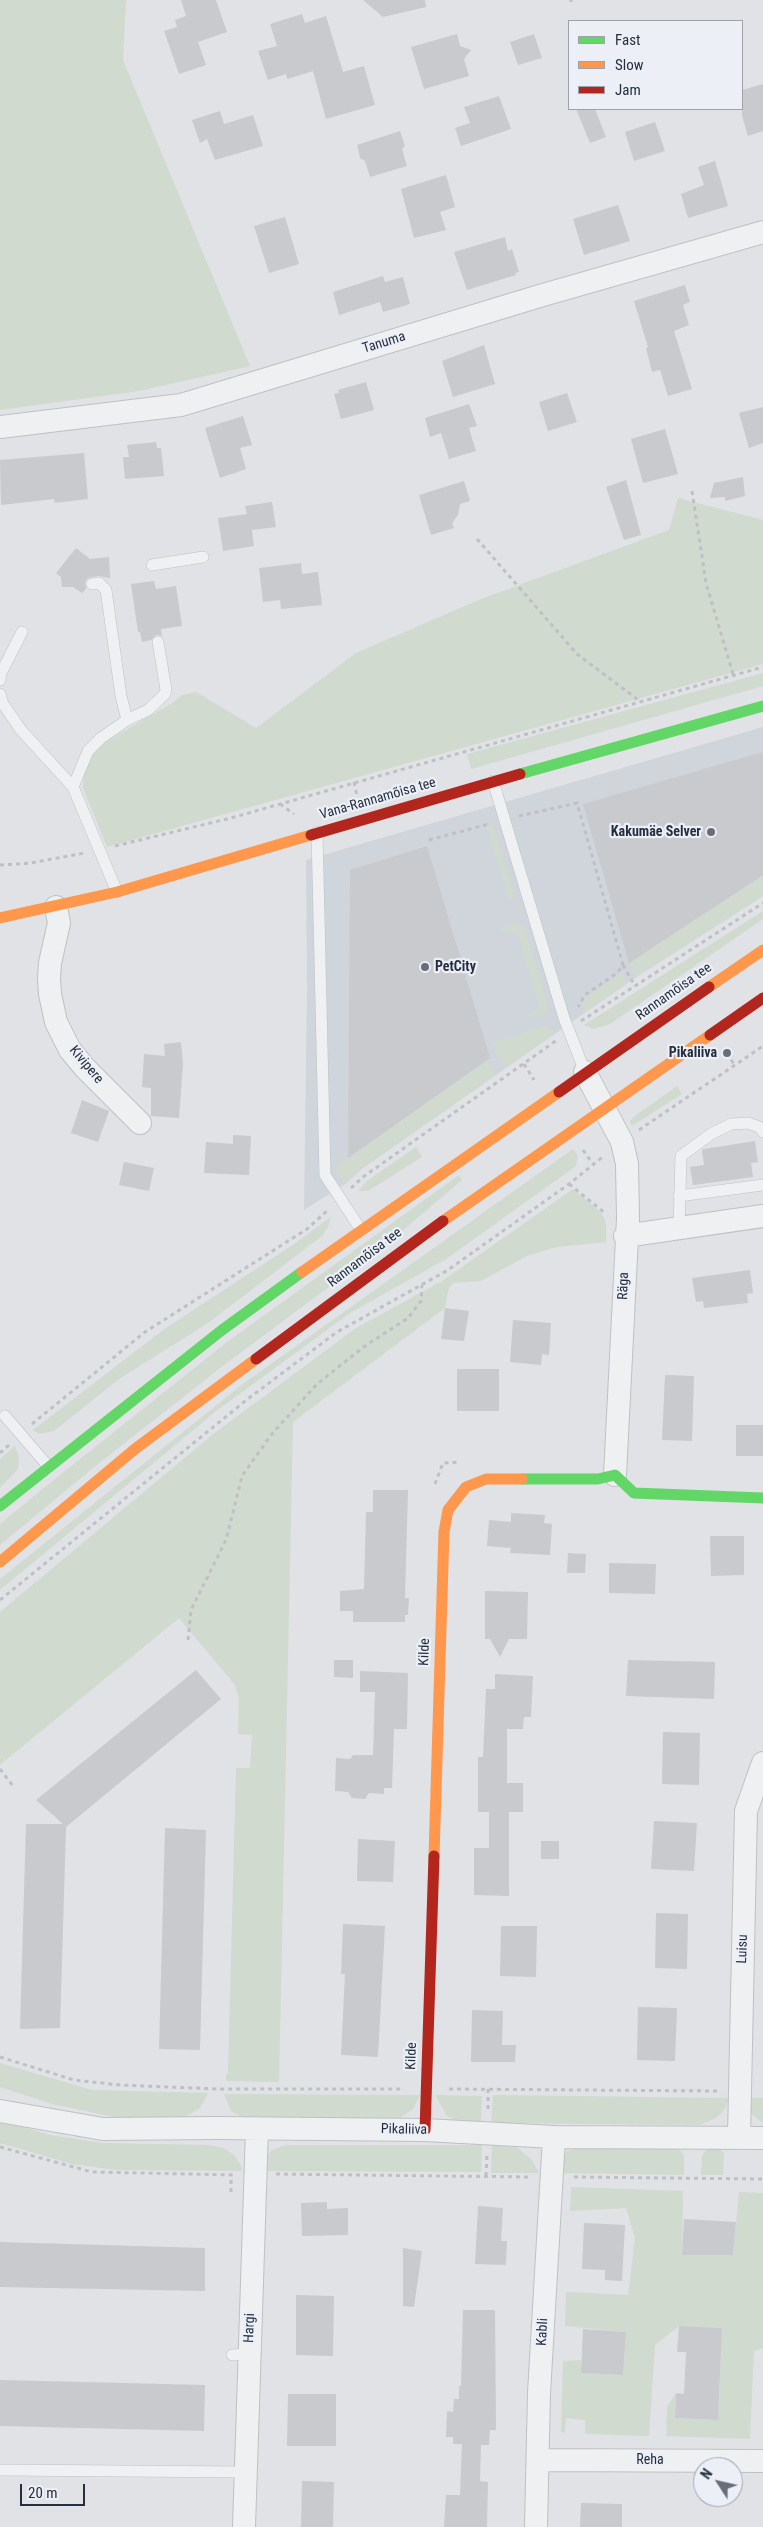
<!DOCTYPE html>
<meta charset="utf-8">
<style>
body{margin:0}
#map{position:relative;width:763px;height:2527px;overflow:hidden;background:#e0e2e5;font-family:"Roboto Condensed",sans-serif}
canvas{display:block}
.legend{position:absolute;left:568px;top:20px;width:175px;height:90px;box-sizing:border-box;background:#ecf0f6;border:1px solid #9ca3ad;margin:0;padding:6px 9px;list-style:none;font-size:15px;color:#252f40}
.legend li{display:flex;align-items:center;gap:10px;height:25px}
.legend b{width:25px;border:1px solid #9ca3ad}
.north{position:absolute;left:693px;top:2457px;width:50px;height:50px;box-sizing:border-box;background:#ecf0f6;border:1px solid #9ca3ad;border-radius:50%;rotate:305deg;font-size:14px;font-weight:700;line-height:20px;text-align:center;color:#252f40}
.north::after{content:'';display:block;margin:auto;width:18px;height:22px;background:#666e7a;clip-path:polygon(50% 0,100% 100%,50% 72%,0 100%)}
.scale{position:absolute;left:20px;top:2484px;width:65px;height:22px;box-sizing:border-box;border:2px solid #252f40;border-top:0;padding-left:6px;font-size:15px;line-height:18px;white-space:nowrap;color:#252f40;-webkit-text-stroke:4px #ecf0f6;paint-order:stroke}
</style>
<div id="map">
<canvas width="763" height="2527"></canvas>
<ul class="legend">
<li><b style="height:6px;background:#63d668"></b>Fast</li>
<li><b style="height:6px;background:#ff974d"></b>Slow</li>
<li><b style="height:6px;background:#b3261e"></b>Jam</li>
</ul>
<div class="north">N</div>
<div class="scale">20 m</div>
</div>
<script>
const ctx = document.querySelector('canvas').getContext('2d');
ctx.lineJoin = 'round';
function paint(path, color) { ctx.fillStyle = color; ctx.fill(path, 'evenodd'); }
const poly = rows => new Path2D(rows.map(r => 'M' + r).join(''));
function strokePath(path, color, width, dash) { ctx.strokeStyle = color; ctx.lineWidth = width; ctx.lineCap = dash ? 'butt' : 'round'; ctx.setLineDash(dash || []); ctx.stroke(path); }
function write(font, color, halo, rows, align = 'center') {
  ctx.font = font + ' "Roboto Condensed",sans-serif'; ctx.lineWidth = 4.5; ctx.setLineDash([]); ctx.textBaseline = 'middle'; ctx.strokeStyle = halo; ctx.fillStyle = color; for (const [text, x, y, turn = 0] of rows) {
    ctx.save(); ctx.translate(x, y); ctx.rotate((+turn || 0) * Math.PI / 180); ctx.textAlign = isNaN(turn) ? turn : align; if (halo) ctx.strokeText(text, 0, 0); ctx.fillText(text, 0, 0); ctx.restore();
  }
}
paint(poly([
 [763,727,763,896,632,980,363,1168,345,1184,304,1210,307,988,306,860]
]), '#d0d5dc');
paint(poly([
 [0,0,126,0,123,60,250,366,139,391,0,410],
 [678,498,763,520,763,664,107,847,83,788,83,771,89,758,102,744,172,703,182,695,196,692,256,728,356,653,481,599,669,530],
 [763,673,763,686,471,769,467,754],
 [493,825,514,893,512,901,508,897,487,827],
 [763,875,763,896,636,977,629,963],
 [763,911,763,919,610,1024,593,1029,584,1025],
 [517,923,525,929,548,1008,544,1013,528,1017,527,1013,540,1008,517,932,501,933,501,930,503,927],
 [621,973,627,983,586,1012,581,1008,585,997],
 [546,1026,556,1033,505,1068,496,1054,492,1042],
 [487,1060,496,1075,363,1168,345,1184,336,1173,337,1163,348,1158],
 [677,1086,682,1094,632,1126,630,1121,636,1115],
 [416,1147,422,1157,368,1191,358,1191,367,1181],
 [573,1149,578,1156,576,1166,446,1259,350,1313,215,1412,0,1590,0,1579,244,1383],
 [459,1175,462,1180,388,1243,224,1365,93,1468,0,1545,0,1524,40,1491,227,1342],
 [573,1189,602,1213,606,1224,606,1242,557,1247,527,1256,481,1281,453,1283,449,1288,445,1308,293,1422,279,2082,226,2081,226,2074,228,2074,236,1768,250,1768,252,1735,238,1734,239,1698,235,1685,179,1618,0,1765,0,1612,212,1435,356,1328,442,1281],
 [331,1217,328,1227,322,1236,208,1323,119,1379,54,1431,39,1434,33,1430,163,1330,297,1242],
 [15,1446,19,1457,18,1469,0,1488,0,1459],
 [0,2063,92,2090,208,2093,200,2108,181,2119,114,2117,52,2104,0,2087],
 [224,2094,420,2095,413,2109,396,2121,247,2120,231,2111],
 [435,2095,482,2096,481,2123,460,2123,447,2116],
 [493,2095,729,2098,725,2109,716,2118,699,2125,491,2123],
 [744,2098,763,2098,763,2123,748,2111],
 [0,2120,50,2135,103,2143,209,2145,223,2148,234,2155,242,2167,241,2171,116,2170,72,2164,0,2143],
 [285,2145,482,2145,481,2172,260,2171,264,2160,272,2150],
 [492,2145,516,2147,532,2160,539,2173,491,2173],
 [584,2147,677,2147,684,2155,684,2175,556,2173,561,2158,567,2151],
 [718,2148,724,2153,723,2175,701,2175,702,2155,707,2149],
 [571,2187,683,2191,682,2255,733,2255,739,2192,763,2193,763,2348,754,2351,750,2439,666,2436,667,2407,676,2393,675,2418,718,2420,722,2328,679,2326,655,2345,649,2436,585,2434,585,2420,566,2418,565,2433,561,2432,563,2361,581,2360,581,2373,623,2375,626,2332,565,2326,566,2292,628,2295,635,2238,626,2208,570,2211]
]), '#d0dacf');
paint(poly([
 [181,0,216,0,227,32,198,42,206,65,179,74,164,31,177,27,175,20,186,16],
 [363,0,425,0,426,7,383,17],
 [302,14,305,23,326,16,343,72,364,66,375,105,326,119,313,71,287,79,286,74,268,80,258,51,277,46,270,24],
 [457,34,460,46,471,50,464,59,469,76,424,89,411,47],
 [534,34,542,58,518,65,510,42],
 [763,84,763,131,748,136,742,116,742,90],
 [499,96,511,129,461,146,455,128,470,123,464,107],
 [576,109,595,109,606,137,590,143],
 [220,111,224,124,253,115,263,146,215,160,207,139,200,143,192,120],
 [655,122,665,151,634,161,625,132],
 [400,131,405,146,402,149,407,166,370,177,365,161,360,158,357,145],
 [715,161,728,206,688,218,681,194,704,185,698,167],
 [446,175,455,207,440,212,446,230,414,238,401,189],
 [618,205,630,241,584,255,573,219],
 [285,217,299,264,269,273,254,226],
 [505,237,508,251,512,249,519,272,515,273,516,275,467,290,454,252],
 [383,276,385,282,403,277,410,304,383,312,380,302,339,315,333,292],
 [685,285,690,302,683,305,689,325,674,331,692,389,668,396,660,370,652,372,646,348,648,347,634,301],
 [484,345,495,384,453,397,442,361],
 [366,382,374,410,341,419,334,394,339,393,338,390],
 [567,393,577,422,548,431,539,402],
 [469,404,477,426,469,428,476,451,449,459,441,433,430,437,425,418],
 [763,407,763,443,749,448,739,413],
 [243,416,252,445,240,448,246,469,220,478,205,428],
 [665,429,678,474,643,483,631,439],
 [156,442,157,448,161,448,164,476,125,479,123,457,129,457,127,445],
 [84,453,88,499,55,503,54,499,1,505,0,460],
 [743,477,745,496,725,501,725,497,710,498,714,483],
 [626,480,641,535,624,540,606,487],
 [464,481,470,501,460,504,458,515,452,523,454,528,431,535,419,495],
 [272,502,276,527,252,530,254,546,223,551,218,518,247,514,245,506],
 [76,548,90,559,109,557,110,578,98,576,88,578,85,582,86,589,82,593,73,587,62,587,61,577,56,573],
 [301,563,302,574,318,572,322,605,281,609,280,600,263,602,259,568],
 [154,581,156,589,176,586,182,626,161,629,162,636,156,635,151,640,142,642,140,632,138,632,131,584],
 [763,752,763,875,629,963,583,804],
 [427,846,490,1058,348,1158,350,870],
 [181,1042,183,1064,179,1118,151,1116,151,1088,142,1087,144,1054,165,1056,164,1044],
 [82,1100,109,1111,98,1142,71,1133],
 [233,1135,251,1136,249,1175,204,1173,206,1142,233,1144],
 [755,1141,758,1162,751,1163,753,1177,693,1185,690,1167,704,1165,702,1150,704,1149],
 [124,1162,154,1168,149,1191,119,1185],
 [750,1270,753,1293,747,1294,748,1303,704,1308,703,1301,696,1302,692,1278],
 [445,1308,469,1311,464,1341,441,1339],
 [513,1320,551,1323,549,1355,542,1354,541,1365,510,1362],
 [457,1369,499,1369,499,1411,457,1411],
 [665,1375,694,1376,692,1441,662,1440],
 [736,1425,763,1425,763,1456,736,1456],
 [373,1490,408,1490,405,1598,409,1598,408,1615,405,1615,405,1622,353,1622,353,1611,340,1611,340,1591,364,1589,366,1512,373,1512],
 [511,1513,545,1515,544,1523,552,1524,550,1555,510,1553,511,1548,487,1546,489,1520,511,1522],
 [710,1536,744,1536,744,1575,711,1576],
 [568,1553,586,1554,585,1573,567,1573],
 [609,1563,656,1564,655,1594,609,1593],
 [485,1591,528,1592,527,1639,509,1639,500,1657,490,1639,485,1639],
 [334,1660,353,1660,353,1678,334,1677],
 [628,1660,715,1662,714,1699,626,1696],
 [196,1670,221,1699,66,1827,60,2028,20,2029,26,1824,63,1824,36,1800],
 [360,1671,408,1673,407,1729,394,1729,392,1788,384,1788,384,1794,369,1793,365,1799,352,1798,348,1792,335,1791,336,1758,350,1759,353,1755,373,1755,375,1692,360,1692],
 [495,1674,533,1676,531,1717,524,1717,523,1729,507,1729,507,1783,523,1783,523,1812,509,1812,509,1896,474,1895,474,1848,489,1848,489,1812,478,1812,478,1757,483,1757,486,1689,495,1689],
 [663,1732,700,1733,699,1785,662,1784],
 [654,1821,697,1823,694,1871,651,1869],
 [165,1828,206,1830,200,2050,159,2049],
 [358,1839,395,1841,393,1882,357,1881],
 [541,1841,559,1841,559,1859,541,1859],
 [656,1913,688,1914,687,1969,655,1968],
 [343,1924,385,1926,378,2057,341,2055,345,1974,341,1974],
 [501,1926,537,1926,536,1977,500,1976],
 [638,2007,677,2008,675,2061,637,2060],
 [472,2010,503,2011,502,2045,516,2045,515,2062,471,2062],
 [327,2202,327,2209,348,2208,348,2235,302,2236,301,2203],
 [478,2206,503,2208,501,2241,507,2241,506,2265,475,2264],
 [684,2219,736,2222,733,2255,682,2255],
 [584,2223,625,2225,622,2281,605,2280,605,2270,582,2269],
 [0,2242,205,2248,205,2291,0,2287],
 [403,2248,422,2251,414,2307,403,2306],
 [296,2295,334,2296,333,2356,296,2355],
 [463,2310,495,2310,496,2430,490,2430,489,2445,481,2445,480,2481,488,2482,487,2527,444,2527,446,2495,460,2495,462,2444,453,2444,453,2437,446,2437,447,2411,453,2412,454,2399,459,2399,459,2386,461,2386],
 [679,2326,722,2328,718,2420,675,2418,676,2393,684,2394,686,2352,677,2352],
 [583,2329,626,2332,623,2375,581,2373],
 [0,2380,205,2385,204,2431,0,2426],
 [288,2394,336,2394,336,2446,287,2446],
 [302,2481,334,2482,333,2527,301,2527],
 [581,2503,622,2504,622,2527,580,2527]
]), '#c8cacd');
const lane = poly([
 [152,565,203,557],
 [92,584,99,583,106,590,121,696,127,720,101,738,88,751,73,787,117,892],
 [0,680,1,673,22,632],
 [0,694,3,704,21,730,73,787],
 [127,720,148,710,165,694,166,690,158,642],
 [493,781,564,1018,585,1072],
 [317,832,325,1175,361,1230],
 [679,1196,763,1185],
 [679,1228,681,1156,711,1134,731,1124,748,1123,759,1127,763,1132],
 [5,1416,48,1466],
 [232,2355,249,2354],
 [0,2470,245,2472]
]);
const street = poly([
 [0,427,181,405,543,295,763,232],
 [56,907,59,923,50,963,49,979,50,994,56,1022,70,1050,85,1068,140,1123],
 [585,1072,622,1142,627,1164,628,1218,615,1475],
 [625,1236,763,1216],
 [0,2111,103,2129,217,2128,425,2130,554,2137,763,2138],
 [739,2137,746,1811,763,1763],
 [538,2460,763,2461],
 [244,2527,257,2129],
 [536,2527,539,2393,554,2137]
]);
strokePath(lane, '#bec0c3', 12);
strokePath(street, '#bec0c3', 24);
strokePath(poly([
 [571,0,571,2],
 [692,491,706,583,733,674],
 [477,539,577,654,641,702],
 [354,782,357,796],
 [280,804,294,814],
 [519,816,577,803,623,965,617,973,585,995,578,1007],
 [429,840,489,824],
 [115,846,231,818,763,667],
 [0,865,30,863,85,853],
 [623,965,635,986],
 [581,1021,763,903],
 [727,1053,735,1066],
 [524,1064,534,1080],
 [639,1130,763,1046],
 [583,1150,593,1164],
 [569,1184,605,1213],
 [351,1188,363,1177,557,1040],
 [32,1424,145,1332,307,1229,328,1210],
 [0,1453,9,1445],
 [435,1484,443,1463,459,1462],
 [0,1600,249,1398,337,1332,448,1270,569,1184,604,1156],
 [188,1640,191,1610,226,1540,242,1476,271,1435,317,1384,365,1346,408,1318,421,1301,422,1285],
 [0,1769,13,1786],
 [0,2057,74,2080,120,2085,218,2089,403,2089],
 [449,2089,718,2091],
 [488,2089,488,2113],
 [0,2147,92,2172,235,2175],
 [276,2174,530,2177],
 [486,2176,487,2154],
 [574,2177,763,2179],
 [231,2192,231,2175]
]), '#bfc0c5', 3, [4, 4]);
strokePath(lane, '#eff0f2', 11);
strokePath(street, '#eff0f2', 22);
strokePath(poly([
 [520,774,763,706],
 [522,1479,598,1479,615,1475,634,1493,763,1498],
 [0,1506,222,1330,302,1272]
]), '#63d668', 11);
strokePath(poly([
 [0,918,117,892,311,835],
 [709,987,763,950],
 [443,1221,710,1035],
 [302,1272,559,1092],
 [0,1562,135,1449,256,1359],
 [434,1856,444,1532,448,1510,466,1487,486,1479,522,1479]
]), '#ff974d', 11);
strokePath(poly([
 [311,835,520,774],
 [710,1035,763,998],
 [559,1092,709,987],
 [256,1359,443,1221],
 [425,2130,434,1856]
]), '#b3261e', 11);
for (const [x, y, r, color] of [
 [711,832,5,"#666e7a"],
 [425,967,5,"#666e7a"],
 [727,1053,5,"#666e7a"]
]) { const dot = new Path2D(); dot.arc(x, y, r, 0, 2 * Math.PI); ctx.fillStyle = color; ctx.fill(dot); strokePath(dot, '#ecf0f6', 2); }
write('14px', '#252f40', '#ecf0f6', [
 ["Tanuma",384,343,-17],
 ["Vana-Rannamõisa tee",378,799,-16],
 ["Rannamõisa tee",674,992,-35],
 ["Kivipere",86,1065,50],
 ["Rannamõisa tee",365,1258,-37],
 ["Räga",624,1286,-88],
 ["Kilde",425,1652,-88],
 ["Luisu",743,1949,-88],
 ["Kilde",412,2056,-88],
 ["Pikaliiva",404,2130,1],
 ["Hargi",250,2328,-88],
 ["Kabli",543,2332,-87],
 ["Reha",650,2460]
]);
write('bold 14px', '#252f40', '#ecf0f6', [
 ["Kakumäe Selver",701,832],
 ["PetCity",435,967,"left"],
 ["Pikaliiva",717,1053]
], 'right');
</script>
